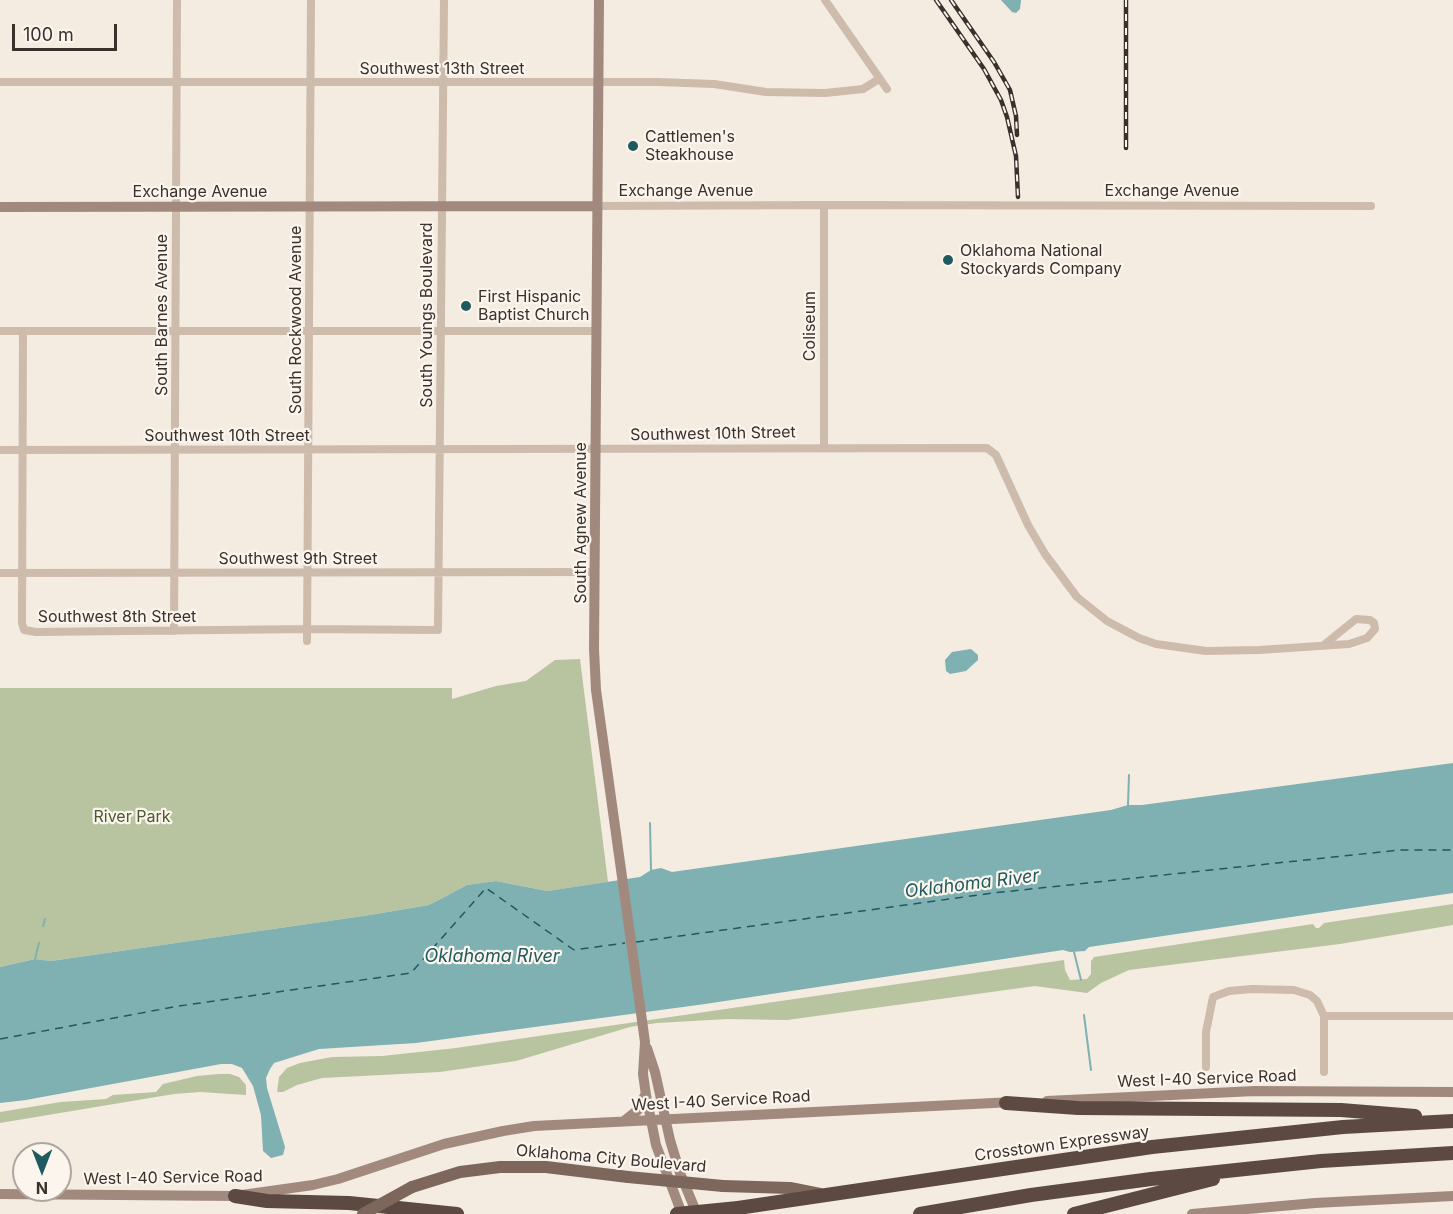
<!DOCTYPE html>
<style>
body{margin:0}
#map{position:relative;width:1453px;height:1214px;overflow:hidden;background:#f4ebe1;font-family:Inter,sans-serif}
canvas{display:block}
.north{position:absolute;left:12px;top:1142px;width:60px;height:60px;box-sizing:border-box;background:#fbf5ee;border:2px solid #aea6a0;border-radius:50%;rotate:180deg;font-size:16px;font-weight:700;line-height:24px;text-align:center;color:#3b302b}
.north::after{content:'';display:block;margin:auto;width:21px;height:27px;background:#1f5a5e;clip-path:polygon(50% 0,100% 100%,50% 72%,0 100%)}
.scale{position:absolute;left:12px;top:24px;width:105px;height:27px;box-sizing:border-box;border:3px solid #3b302b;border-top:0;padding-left:8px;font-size:18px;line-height:21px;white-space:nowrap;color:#3b302b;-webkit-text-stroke:4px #fbf5ee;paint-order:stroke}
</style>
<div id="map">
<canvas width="1453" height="1214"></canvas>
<div class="north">N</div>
<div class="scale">100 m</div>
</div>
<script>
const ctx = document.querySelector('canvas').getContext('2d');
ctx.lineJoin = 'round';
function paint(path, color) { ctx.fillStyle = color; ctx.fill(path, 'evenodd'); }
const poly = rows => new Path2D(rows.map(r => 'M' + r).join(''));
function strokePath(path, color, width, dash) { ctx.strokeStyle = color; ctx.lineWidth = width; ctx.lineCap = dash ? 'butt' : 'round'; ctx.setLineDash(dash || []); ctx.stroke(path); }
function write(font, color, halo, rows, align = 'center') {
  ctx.font = font + ' Inter,sans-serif'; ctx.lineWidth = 4.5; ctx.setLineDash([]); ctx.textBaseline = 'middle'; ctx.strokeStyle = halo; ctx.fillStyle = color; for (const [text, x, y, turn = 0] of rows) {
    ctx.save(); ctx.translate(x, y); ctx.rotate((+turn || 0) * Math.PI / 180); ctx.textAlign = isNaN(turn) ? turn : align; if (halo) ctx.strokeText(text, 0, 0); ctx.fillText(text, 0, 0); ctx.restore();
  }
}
paint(poly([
 [580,659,608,882,547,891,496,881,467,885,429,905,370,915,51,961,35,959,0,967,0,688,452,688,452,699,496,686,526,681,555,660],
 [1453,904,1453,925,1340,944,1129,970,1101,983,1087,993,1035,986,787,1020,728,1019,657,1023,630,1027,516,1061,440,1072,322,1078,297,1085,283,1092,277,1092,279,1077,287,1068,300,1063,332,1057,382,1056,456,1048,1064,960,1065,970,1070,980,1087,979,1091,974,1091,961,1094,957,1313,924,1316,928,1319,928,1324,923],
 [219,1074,230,1074,239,1077,246,1085,246,1095,200,1092,174,1094,0,1123,0,1112,61,1102,106,1099,113,1095,156,1092,163,1084,197,1076]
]), '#b8c4a0');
paint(poly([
 [1001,0,1021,0,1020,9,1016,13,1012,12],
 [971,649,978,655,978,660,966,671,950,674,946,671,945,660,952,652],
 [1453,763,1453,893,1089,947,1085,951,1070,952,1063,950,705,1004,416,1043,319,1049,274,1063,270,1069,266,1078,267,1088,285,1147,283,1155,271,1158,263,1151,261,1115,253,1086,242,1068,232,1064,221,1064,26,1100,0,1103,0,967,35,959,51,961,370,915,429,905,467,885,496,881,547,891,640,877,651,870,661,868,672,872,1111,810,1128,805,1142,805]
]), '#7fb0b2');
strokePath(poly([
 [1128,805,1129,775],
 [650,823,651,870],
 [43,926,45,919],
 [1074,952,1081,980],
 [35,959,39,943],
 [1084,1015,1091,1070]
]), '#7fb0b2', 2);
strokePath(poly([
 [636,942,993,893,1400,850,1453,850],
 [0,1039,179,1006,411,973,486,888,574,950,625,943]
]), '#1f5a5e', 1.5, [8, 6]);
strokePath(poly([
 [825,0,887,89],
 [0,82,658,82,714,84,766,92,825,93,863,89,879,79],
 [824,205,824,447],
 [597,206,824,205,1371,206],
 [0,331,597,331],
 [23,331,22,623,24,630,36,632,308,629,438,630,444,0],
 [0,450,987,448,996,455,1028,525,1045,554,1077,597,1107,621,1139,638,1156,644,1206,651,1259,650,1349,644,1367,638,1375,629,1374,623,1370,620,1356,619,1325,644],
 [0,573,595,572],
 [174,631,177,0],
 [307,641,311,0],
 [1324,1016,1453,1016],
 [1206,1067,1206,1032,1213,997,1229,991,1252,989,1294,990,1310,995,1317,1001,1324,1016,1324,1072]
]), '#cdbbac', 8);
strokePath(poly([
 [599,0,594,649,596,690,645,1042,643,1074,646,1095,656,1145,682,1214],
 [0,207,597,206],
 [647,1048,655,1072,670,1140,680,1173,697,1214],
 [1047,1101,1255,1091,1453,1092],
 [624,1121,638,1110,645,1095],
 [0,1194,235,1196,313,1185,338,1179,444,1144,503,1131,534,1126,1013,1102],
 [1192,1214,1315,1203,1453,1196]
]), '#a18a7d', 10);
strokePath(poly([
 [723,1186,790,1188,820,1194],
 [412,1187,460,1172,500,1167,546,1167,628,1177]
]), '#7d675c', 12);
strokePath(poly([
 [1006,1103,1078,1108,1341,1110,1415,1116],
 [235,1196,267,1201,349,1203,457,1214],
 [738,1208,1152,1147,1343,1127,1453,1121],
 [920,1214,1031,1195,1151,1179,1321,1161,1453,1153],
 [1074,1214,1213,1179]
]), '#5c4a42', 14);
const rail = poly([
 [936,0,984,69,1001,100,1007,117,1016,156,1018,197],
 [951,0,994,62,1010,90,1016,116,1017,135],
 [1126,0,1126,148]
]);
strokePath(rail, '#3b302b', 4.5);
strokePath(rail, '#fbf5ee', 2, [7]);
strokePath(poly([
 [628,1177,723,1186],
 [363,1214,412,1187]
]), '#7d675c', 12);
strokePath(poly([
 [677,1214,738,1208]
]), '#5c4a42', 14);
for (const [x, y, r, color] of [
 [633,146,6,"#1f5a5e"],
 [948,260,6,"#1f5a5e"],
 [466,306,6,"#1f5a5e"]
]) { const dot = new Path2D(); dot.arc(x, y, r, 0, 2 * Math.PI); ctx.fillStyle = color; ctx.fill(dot); strokePath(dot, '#fbf5ee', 2); }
write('16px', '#3b302b', '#fbf5ee', [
 ["Southwest 13th Street",442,69],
 ["Exchange Avenue",686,191],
 ["Exchange Avenue",1172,191],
 ["Exchange Avenue",200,192],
 ["South Barnes Avenue",162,315,-90],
 ["South Youngs Boulevard",427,315,-90],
 ["South Rockwood Avenue",296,320,-90],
 ["Coliseum",810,326,-90],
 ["Southwest 10th Street",713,434,-1],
 ["Southwest 10th Street",227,436],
 ["South Agnew Avenue",581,523,-90],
 ["Southwest 9th Street",298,559],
 ["Southwest 8th Street",117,617],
 ["West I-40 Service Road",1207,1079,-2],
 ["West I-40 Service Road",721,1101,-3],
 ["Crosstown Expressway",1062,1144,-8],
 ["Oklahoma City Boulevard",611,1159,5],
 ["West I-40 Service Road",173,1178,-1]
]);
write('16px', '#3b302b', '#fbf5ee', [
 ["Cattlemen's",645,137],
 ["Steakhouse",645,155],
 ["Oklahoma National",960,251],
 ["Stockyards Company",960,269],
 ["First Hispanic",478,297],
 ["Baptist Church",478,315]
], 'left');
write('16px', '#4a5a2e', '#fbf5ee', [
 ["River Park",132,817]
]);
write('italic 18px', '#1f5a5e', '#fbf5ee', [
 ["Oklahoma River",972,884,-7],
 ["Oklahoma River",492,957]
]);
</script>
